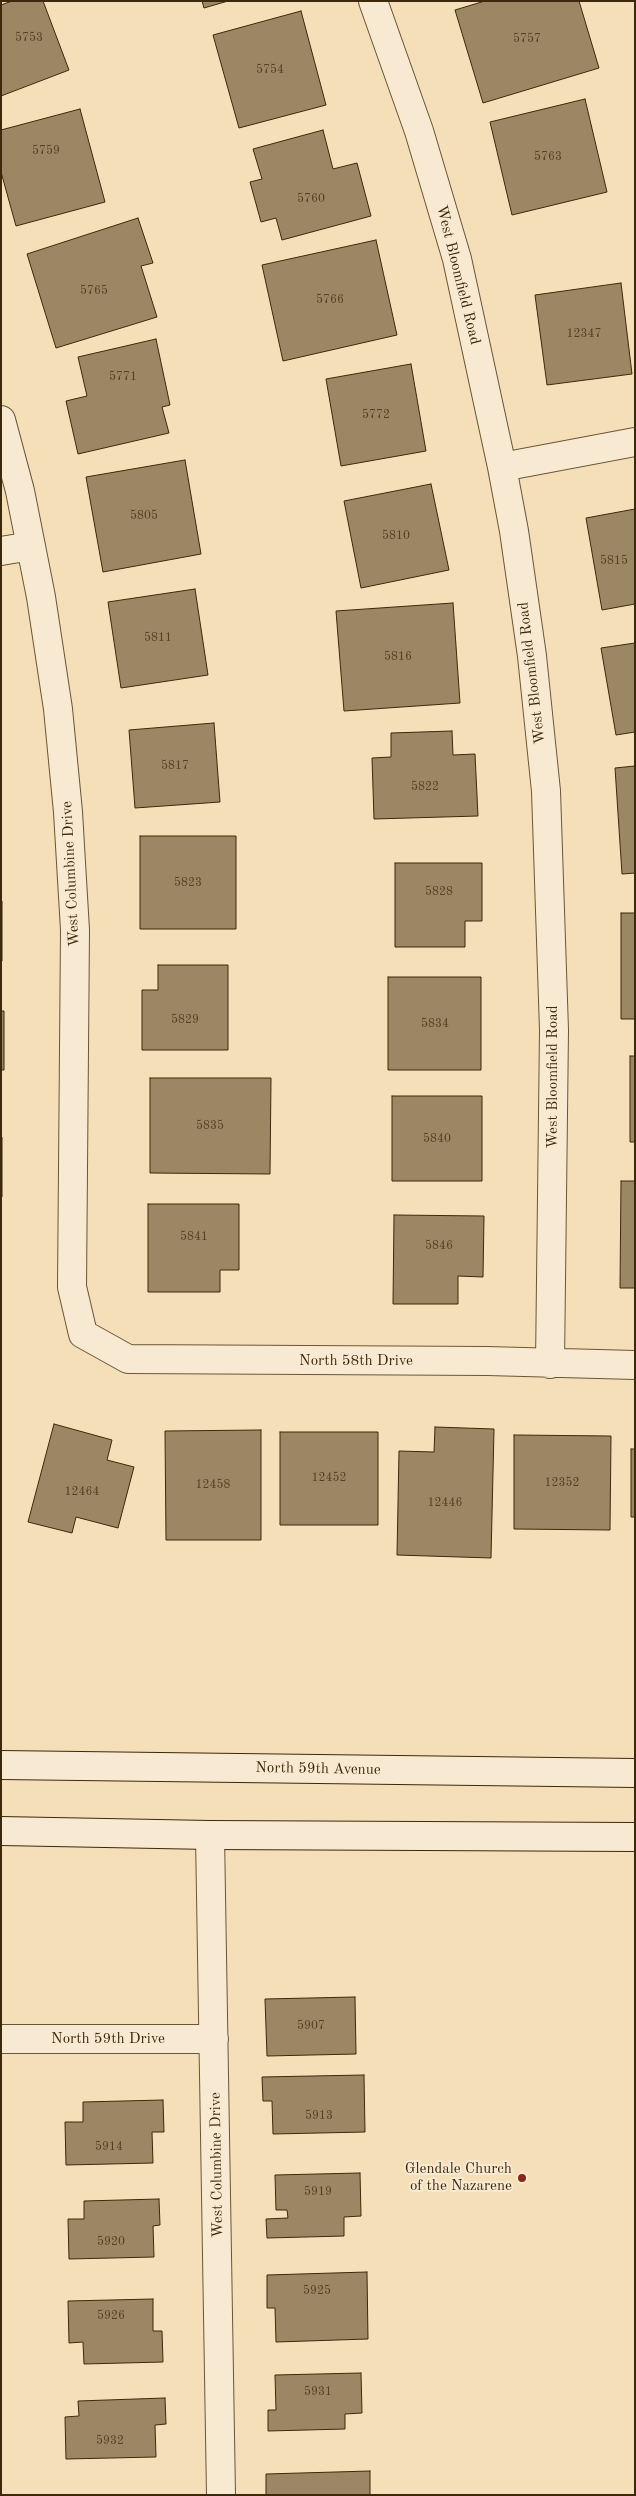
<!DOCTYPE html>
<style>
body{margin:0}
#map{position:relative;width:636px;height:2496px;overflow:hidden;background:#f5dfb9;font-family:"Old Standard TT",serif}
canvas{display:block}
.frame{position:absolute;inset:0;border:2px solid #3c280b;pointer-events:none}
</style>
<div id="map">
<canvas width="636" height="2496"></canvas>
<div class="frame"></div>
</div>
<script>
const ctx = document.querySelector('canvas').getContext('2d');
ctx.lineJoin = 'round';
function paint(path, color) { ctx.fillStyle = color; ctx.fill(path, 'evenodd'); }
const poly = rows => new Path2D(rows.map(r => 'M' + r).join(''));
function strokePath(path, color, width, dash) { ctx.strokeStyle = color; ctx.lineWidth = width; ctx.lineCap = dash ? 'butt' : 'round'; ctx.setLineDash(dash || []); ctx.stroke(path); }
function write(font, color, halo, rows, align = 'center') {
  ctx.font = font + ' "Old Standard TT",serif'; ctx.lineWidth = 4; ctx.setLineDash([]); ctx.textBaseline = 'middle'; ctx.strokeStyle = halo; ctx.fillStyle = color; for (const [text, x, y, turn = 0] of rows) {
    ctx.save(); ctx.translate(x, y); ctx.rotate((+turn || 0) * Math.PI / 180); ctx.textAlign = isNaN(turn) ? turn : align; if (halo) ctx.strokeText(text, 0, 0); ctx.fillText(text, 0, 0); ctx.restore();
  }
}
const building = poly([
 [12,1,43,1,69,70,1,96,1,5,12,1],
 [202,1,228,1,204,8,202,1],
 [485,1,579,1,599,68,483,103,455,10,485,1],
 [301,11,326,105,239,128,213,35,301,11],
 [585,99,607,192,512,215,490,122,585,99],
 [80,109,105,202,16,226,1,172,1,130,80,109],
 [323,130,333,169,357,163,371,216,282,240,276,218,261,222,250,182,262,179,253,149,323,130],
 [138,218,153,263,141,266,157,317,56,348,27,254,138,218],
 [376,240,397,335,283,361,262,265,376,240],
 [621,283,632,374,547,385,535,295,621,283],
 [156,339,170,405,162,407,169,433,78,454,66,401,87,396,78,357,156,339],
 [411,364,426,451,341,466,326,379,411,364],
 [185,460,201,554,103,572,86,477,185,460],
 [431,484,449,570,361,588,344,501,431,484],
 [635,509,635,604,602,610,586,518,635,509],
 [195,589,208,675,121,688,108,602,195,589],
 [453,603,460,703,344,711,336,611,453,603],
 [635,643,635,732,616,735,601,648,635,643],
 [214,723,220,802,135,808,129,730,214,723],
 [452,731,453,755,475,754,478,816,374,819,372,758,391,757,391,733,452,731],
 [635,766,635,873,622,874,615,768,635,766],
 [140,836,236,836,236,929,140,929,140,836],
 [395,863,482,863,482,921,465,921,465,947,395,947,395,863],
 [1,901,2,901,2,961,1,961,1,901],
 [621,913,635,913,635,1019,621,1019,621,913],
 [158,965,228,965,228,1050,142,1050,142,990,158,990,158,965],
 [388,977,481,977,481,1070,388,1070,388,977],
 [1,1011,4,1011,4,1070,1,1070,1,1011],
 [630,1056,635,1056,635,1142,630,1142,630,1056],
 [150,1078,271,1078,270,1174,150,1173,150,1078],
 [392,1096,482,1096,482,1181,392,1181,392,1096],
 [1,1137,2,1137,2,1197,1,1197,1,1137],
 [621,1181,635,1181,635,1288,620,1288,621,1181],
 [148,1204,239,1204,239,1270,220,1270,220,1292,148,1292,148,1204],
 [394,1215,484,1216,483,1277,458,1276,458,1304,393,1304,394,1215],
 [54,1424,112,1440,107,1460,134,1467,118,1528,76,1517,72,1533,28,1522,54,1424],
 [435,1427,494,1429,491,1558,397,1555,399,1451,434,1452,435,1427],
 [261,1430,261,1540,166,1540,165,1431,261,1430],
 [280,1432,378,1432,378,1525,280,1525,280,1432],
 [514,1435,611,1436,610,1530,514,1529,514,1435],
 [631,1449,635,1449,635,1517,631,1517,631,1449],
 [355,1997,356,2054,267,2056,265,1999,355,1997],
 [364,2075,365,2132,273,2134,272,2101,263,2101,262,2077,364,2075],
 [163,2100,164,2132,152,2132,153,2163,66,2165,65,2122,83,2122,83,2102,163,2100],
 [360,2173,361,2216,344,2217,344,2236,267,2238,266,2219,288,2218,287,2210,276,2210,275,2175,360,2173],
 [159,2199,160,2225,153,2226,154,2257,69,2259,68,2219,84,2219,84,2201,159,2199],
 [367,2272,368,2339,276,2342,275,2308,267,2308,267,2275,367,2272],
 [153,2299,153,2331,162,2331,163,2362,84,2364,83,2342,69,2343,68,2301,153,2299],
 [361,2373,362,2413,345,2414,345,2429,268,2431,268,2410,276,2410,275,2375,361,2373],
 [165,2398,166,2424,155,2425,156,2457,66,2459,65,2417,79,2416,78,2401,165,2398],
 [370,2471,370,2495,266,2495,266,2474,370,2471]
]);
paint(building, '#9c8765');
strokePath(building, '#3c280b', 1);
const street = poly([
 [373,1,419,131,457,259,502,467,514,531,532,656,546,791,554,1030,550,1364],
 [1,420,20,491,41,597,58,709,68,812,75,930,72,1287,83,1334,128,1359,487,1361,635,1365],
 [502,467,635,442],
 [1,551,31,546],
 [210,1835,221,2495],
 [1,2039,214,2039]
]);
const secondary = poly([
 [1,1765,635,1773],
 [1,1831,210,1835,635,1837]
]);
strokePath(street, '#6a5636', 30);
strokePath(secondary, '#3c280b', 30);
strokePath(street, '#f8ead2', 28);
strokePath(secondary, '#f8ead2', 28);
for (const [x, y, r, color] of [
 [522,2178,5,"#8f2418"]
]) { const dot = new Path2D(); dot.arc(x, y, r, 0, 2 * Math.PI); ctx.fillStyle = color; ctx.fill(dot); strokePath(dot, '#f8ead2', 2); }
write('12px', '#544022', null, [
 ["5753",29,38],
 ["5757",527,39],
 ["5754",270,70],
 ["5759",46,151],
 ["5763",548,157],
 ["5760",311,199],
 ["5765",94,291],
 ["5766",330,300],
 ["12347",584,334],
 ["5771",123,377],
 ["5772",376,415],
 ["5805",144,516],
 ["5810",396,536],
 ["5815",614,561],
 ["5811",158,638],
 ["5816",398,657],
 ["5817",175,766],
 ["5822",425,787],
 ["5823",188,883],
 ["5828",439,892],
 ["5829",185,1020],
 ["5834",435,1024],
 ["5835",210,1126],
 ["5840",437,1139],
 ["5841",194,1237],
 ["5846",439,1246],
 ["12452",329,1478],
 ["12352",562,1483],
 ["12458",213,1485],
 ["12464",82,1492],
 ["12446",445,1503],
 ["5907",311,2026],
 ["5913",319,2116],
 ["5914",109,2147],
 ["5919",318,2192],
 ["5920",111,2242],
 ["5925",317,2291],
 ["5926",111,2316],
 ["5931",318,2392],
 ["5932",110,2441]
]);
write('15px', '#3c280b', '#f8ead2', [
 ["West Bloomfield Road",458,275,76],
 ["West Bloomfield Road",532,673,-97],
 ["West Columbine Drive",71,874,-93],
 ["West Bloomfield Road",553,1077,-90],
 ["North 58th Drive",356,1361],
 ["North 59th Avenue",318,1769,1],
 ["North 59th Drive",108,2039],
 ["West Columbine Drive",217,2165,-91]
]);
write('15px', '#3c280b', '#f8ead2', [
 ["Glendale Church",512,2169],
 ["of the Nazarene",512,2186]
], 'right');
</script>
